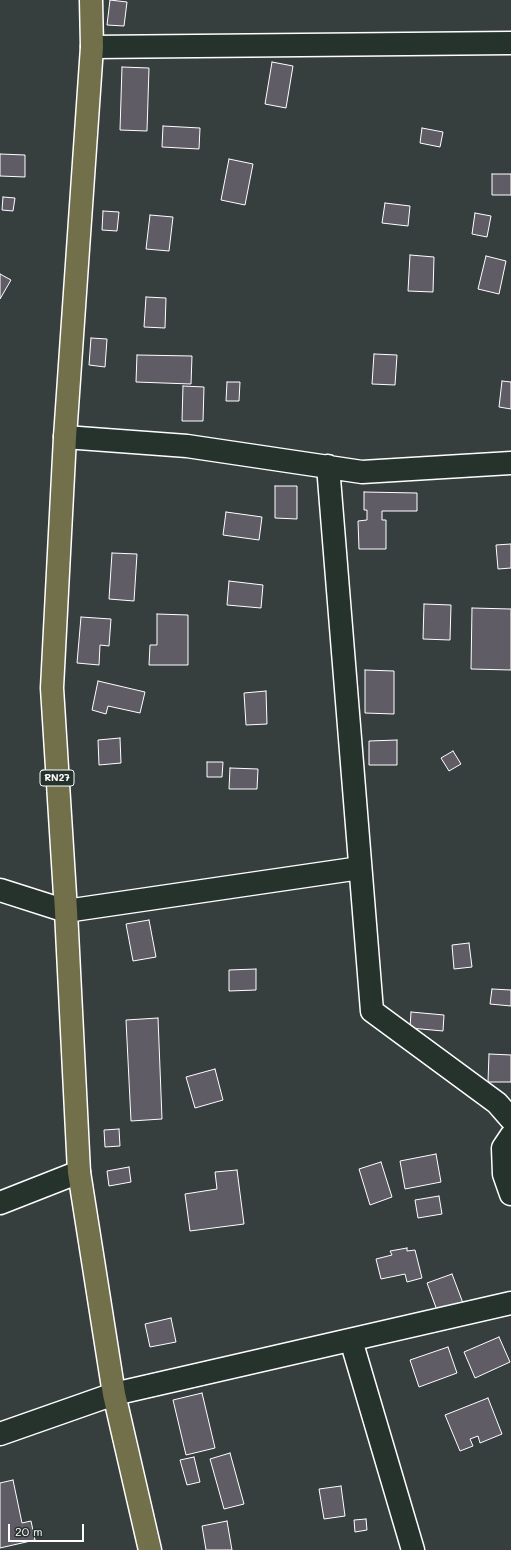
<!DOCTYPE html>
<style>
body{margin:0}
#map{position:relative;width:511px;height:1550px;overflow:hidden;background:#373f3e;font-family:Mali,sans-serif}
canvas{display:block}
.scale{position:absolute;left:8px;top:1524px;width:76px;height:18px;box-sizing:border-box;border:2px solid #fff;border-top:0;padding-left:5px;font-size:12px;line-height:14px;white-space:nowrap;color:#fff;-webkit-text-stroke:3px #26332d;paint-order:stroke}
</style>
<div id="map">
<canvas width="511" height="1550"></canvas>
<div class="scale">20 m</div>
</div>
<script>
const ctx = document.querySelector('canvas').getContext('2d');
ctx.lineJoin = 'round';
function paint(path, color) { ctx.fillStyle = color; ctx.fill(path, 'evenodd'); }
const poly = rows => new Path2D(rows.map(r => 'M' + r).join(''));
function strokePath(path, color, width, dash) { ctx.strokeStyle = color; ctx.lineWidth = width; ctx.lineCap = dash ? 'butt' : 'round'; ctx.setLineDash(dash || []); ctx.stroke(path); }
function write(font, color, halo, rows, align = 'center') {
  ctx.font = font + ' Mali,sans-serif'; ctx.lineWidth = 3.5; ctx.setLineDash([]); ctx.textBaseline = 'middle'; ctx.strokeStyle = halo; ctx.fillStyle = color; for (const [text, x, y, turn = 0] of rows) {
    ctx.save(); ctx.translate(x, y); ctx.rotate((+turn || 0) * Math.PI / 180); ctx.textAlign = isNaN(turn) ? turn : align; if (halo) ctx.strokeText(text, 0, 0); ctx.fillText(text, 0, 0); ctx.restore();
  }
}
const building = poly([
 [110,0,127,2,124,26,107,25,110,0],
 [272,62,293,66,286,108,265,104,272,62],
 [122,67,149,68,147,131,120,130,122,67],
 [163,126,200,128,199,149,162,147,163,126],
 [422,128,443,132,440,147,420,143,422,128],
 [0,154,25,155,25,177,0,176,0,154],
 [229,159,253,164,245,205,221,200,229,159],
 [492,174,511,174,511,195,492,195,492,174],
 [3,197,15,198,13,211,2,210,3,197],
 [385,203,410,206,408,226,382,223,385,203],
 [103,211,119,212,117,231,102,230,103,211],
 [475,213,491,216,487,237,472,234,475,213],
 [150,215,173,217,169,251,146,249,150,215],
 [410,255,434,257,433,292,408,291,410,255],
 [486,256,506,261,499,294,478,289,486,256],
 [0,274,11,280,0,299,0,274],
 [146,297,166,298,165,328,144,327,146,297],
 [91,338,107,339,105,367,89,365,91,338],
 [374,354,397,355,395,385,372,384,374,354],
 [137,355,192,356,191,384,136,382,137,355],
 [502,381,511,382,511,409,499,407,502,381],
 [227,382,240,382,239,401,226,401,227,382],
 [183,386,204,387,203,421,182,421,183,386],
 [275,486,297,486,297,519,275,518,275,486],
 [364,492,417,493,417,511,382,511,382,520,386,520,386,549,359,549,358,521,367,520,367,510,364,510,364,492],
 [226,512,262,517,259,540,223,535,226,512],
 [511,544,511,568,498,569,496,545,511,544],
 [112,553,137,554,134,601,109,599,112,553],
 [229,581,263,585,261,608,227,605,229,581],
 [424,604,451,605,450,640,423,639,424,604],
 [472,608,511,609,511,670,471,669,472,608],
 [157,614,188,615,188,665,149,665,150,645,157,645,157,614],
 [81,617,111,619,109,646,100,645,99,665,77,663,81,617],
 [365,670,394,671,394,714,365,713,365,670],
 [98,681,145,692,140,713,108,706,106,714,92,710,98,681],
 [266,691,267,724,246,725,244,693,266,691],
 [120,738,121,763,99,765,98,740,120,738],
 [397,740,397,765,369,765,369,741,397,740],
 [453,751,461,764,449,771,441,758,453,751],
 [207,762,223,762,222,777,207,777,207,762],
 [230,768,258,769,257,789,229,789,230,768],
 [149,920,156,957,133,961,126,924,149,920],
 [469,943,472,967,454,969,452,945,469,943],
 [256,969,256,990,229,991,229,970,256,969],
 [492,989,511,990,511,1006,490,1004,492,989],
 [411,1012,444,1015,443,1031,410,1028,411,1012],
 [158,1018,162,1119,131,1121,126,1020,158,1018],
 [489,1054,511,1055,511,1082,488,1082,489,1054],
 [215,1069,223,1100,195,1108,186,1077,215,1069],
 [119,1129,120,1146,105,1147,104,1130,119,1129],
 [436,1154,441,1182,405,1189,400,1161,436,1154],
 [381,1162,392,1197,370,1205,359,1169,381,1162],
 [129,1167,131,1182,109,1186,107,1171,129,1167],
 [237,1170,244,1224,190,1231,185,1194,217,1189,215,1172,237,1170],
 [439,1196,442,1214,418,1218,415,1200,439,1196],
 [407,1248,407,1251,415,1250,422,1278,407,1282,405,1274,381,1279,376,1259,392,1255,390,1251,407,1248],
 [452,1274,463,1303,438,1313,427,1283,452,1274],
 [171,1318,176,1342,150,1347,145,1324,171,1318],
 [499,1337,510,1362,475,1378,464,1352,499,1337],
 [448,1347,457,1373,419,1387,410,1360,448,1347],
 [202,1393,215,1448,186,1455,173,1400,202,1393],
 [488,1398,502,1434,480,1443,478,1436,470,1439,473,1446,460,1451,445,1415,488,1398],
 [230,1453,244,1504,224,1509,210,1459,230,1453],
 [194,1457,200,1482,187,1485,180,1460,194,1457],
 [13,1480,22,1523,31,1521,35,1540,0,1548,0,1483,13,1480],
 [341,1486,345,1516,324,1519,319,1489,341,1486],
 [366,1519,367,1530,355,1532,354,1520,366,1519],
 [227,1521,232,1550,206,1550,202,1526,227,1521]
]);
paint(building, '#5f5c66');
strokePath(building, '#fff', 1);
const minor = poly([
 [92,47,511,43],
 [65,437,187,446,362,472,511,463],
 [328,466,372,1011,497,1103,511,1119],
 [0,890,66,911,360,868],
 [511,1136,503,1148,504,1174,511,1194],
 [0,1203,79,1172],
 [351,1340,413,1550],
 [0,1434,114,1394,511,1303]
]);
const major = poly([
 [91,0,92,47,65,437,52,688,66,911,79,1172,114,1394,150,1550]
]);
strokePath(minor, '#fff', 25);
strokePath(major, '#fff', 25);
strokePath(minor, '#26332d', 22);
strokePath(major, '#71704a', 22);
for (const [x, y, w] of [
 [57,778,34]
]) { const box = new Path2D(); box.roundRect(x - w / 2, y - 8, w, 16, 3); ctx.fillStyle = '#26332d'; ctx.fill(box); strokePath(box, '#fff', 1); }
write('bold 10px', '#fff', null, [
 ["RN27",57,778]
]);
</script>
